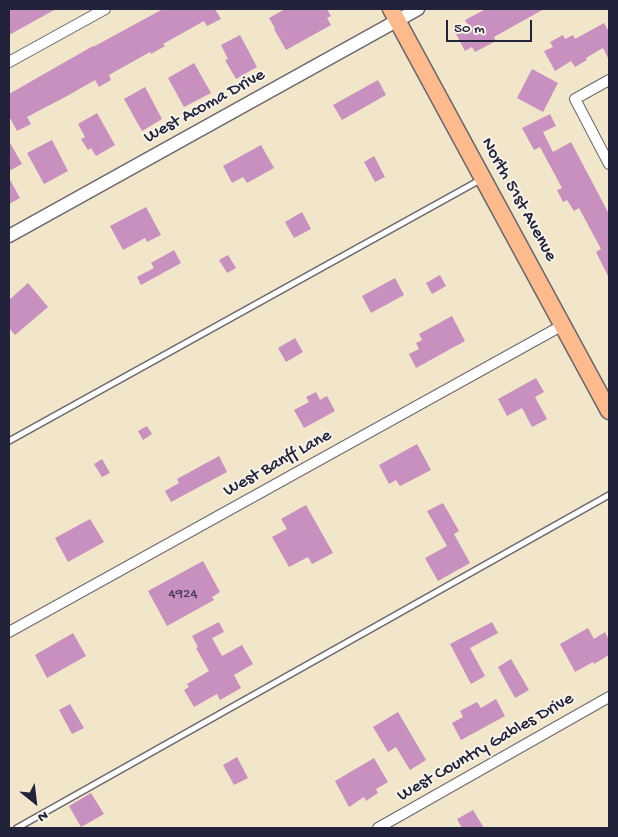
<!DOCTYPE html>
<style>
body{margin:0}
#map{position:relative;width:618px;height:837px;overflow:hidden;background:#f1e5ca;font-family:"Gochi Hand",sans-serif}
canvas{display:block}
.frame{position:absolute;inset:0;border:10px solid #22223b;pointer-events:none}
.north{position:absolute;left:10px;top:777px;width:50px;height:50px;-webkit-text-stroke:4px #f7f3e8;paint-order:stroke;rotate:151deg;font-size:14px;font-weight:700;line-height:20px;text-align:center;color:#22223b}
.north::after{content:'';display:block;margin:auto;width:18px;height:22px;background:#22223b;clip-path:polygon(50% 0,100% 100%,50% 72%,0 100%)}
.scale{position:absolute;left:446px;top:20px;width:86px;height:22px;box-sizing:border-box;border:2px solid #22223b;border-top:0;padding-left:6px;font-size:15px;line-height:18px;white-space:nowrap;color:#22223b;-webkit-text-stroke:4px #f7f3e8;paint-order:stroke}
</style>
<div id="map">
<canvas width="618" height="837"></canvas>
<div class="frame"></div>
<div class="north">N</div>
<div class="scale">50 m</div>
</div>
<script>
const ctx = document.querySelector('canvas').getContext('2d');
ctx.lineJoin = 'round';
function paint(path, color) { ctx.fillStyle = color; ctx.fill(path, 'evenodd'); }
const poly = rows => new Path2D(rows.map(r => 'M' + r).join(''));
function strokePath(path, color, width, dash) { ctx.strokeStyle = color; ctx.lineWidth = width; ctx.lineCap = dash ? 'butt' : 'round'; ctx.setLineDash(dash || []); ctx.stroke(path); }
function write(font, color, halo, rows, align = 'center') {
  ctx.font = font + ' "Gochi Hand",sans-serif'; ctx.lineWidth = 4; ctx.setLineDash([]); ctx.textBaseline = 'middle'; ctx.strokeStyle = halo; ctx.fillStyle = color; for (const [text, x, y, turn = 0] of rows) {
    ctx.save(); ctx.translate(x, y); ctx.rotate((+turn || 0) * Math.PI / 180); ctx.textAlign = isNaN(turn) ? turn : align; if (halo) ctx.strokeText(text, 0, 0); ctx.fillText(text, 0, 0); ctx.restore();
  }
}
paint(poly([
 [9,9,56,9,9,35],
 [163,9,215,9,221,19,207,26,204,21,163,44,165,46,151,54,150,52,109,75,111,80,99,87,95,80,67,96,27,117,31,124,17,131,9,116,9,94,93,46,93,47],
 [285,9,327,9,331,16,327,18,331,25,286,50,274,29,275,28,269,18],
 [486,9,544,9,494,37,496,41,475,52,472,47,465,51,455,32,468,25,465,20],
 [604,23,609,32,609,60,603,48,586,58,587,60,575,67,571,61,555,71,544,51,553,47,550,42,563,35,565,39,573,35,575,39],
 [240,35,257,67,236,79,225,60,228,59,221,45],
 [194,63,211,93,184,107,168,78],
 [532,69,558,83,543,112,517,98],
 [378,80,386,95,342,120,333,105],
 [145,87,162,119,142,131,124,99],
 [97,113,115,145,96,156,91,148,88,150,81,139,85,137,78,124],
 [550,114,556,126,543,132,553,152,571,142,609,214,609,278,596,252,601,249,579,208,574,211,567,200,563,202,557,190,562,188,540,147,534,150,522,128],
 [52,140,68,171,44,184,27,153],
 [9,141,22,164,9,171],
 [261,145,274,168,247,183,243,177,232,183,223,166],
 [374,156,385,177,375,182,364,162],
 [9,178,20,198,9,204],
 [146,207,161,235,147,242,145,238,123,250,110,226],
 [302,212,311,229,294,238,285,222],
 [174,250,181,263,141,285,137,277,154,268,151,263],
 [228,255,236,268,227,273,219,260],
 [440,275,446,286,432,294,426,283],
 [395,278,404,295,371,313,362,296],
 [28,283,48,307,15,335,9,328,9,300],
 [452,316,465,341,416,368,409,354,419,349,416,343,422,340,419,334],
 [295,338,303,352,286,362,278,348],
 [536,378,544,392,535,397,547,419,532,427,522,408,507,416,498,399],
 [316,392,320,400,327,396,335,411,304,428,294,410,309,402,306,397],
 [147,426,152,434,143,440,138,431],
 [417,444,431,470,400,486,396,480,389,484,379,465],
 [219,456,227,472,171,502,165,491,179,483,177,479],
 [102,459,110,473,102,477,94,464],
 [443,503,459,531,454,534,470,563,438,581,425,558,447,546,427,511],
 [306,505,333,553,312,564,308,557,289,567,272,537,287,529,281,519],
 [90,519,104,542,68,562,55,538],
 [203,561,220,592,212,597,214,600,167,626,148,591],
 [219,622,224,632,212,638,222,656,242,645,253,664,234,675,241,688,220,700,217,694,194,707,184,690,189,687,187,684,209,671,196,648,198,647,192,636],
 [492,622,498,633,470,648,485,676,471,684,450,644],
 [588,628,594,639,605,632,609,640,609,655,594,664,593,662,575,672,560,644],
 [73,633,86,656,47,678,35,655],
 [511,659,529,690,515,698,498,667],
 [496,699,505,716,461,740,452,723,463,717,460,711,477,702,481,708],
 [70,704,84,728,72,734,59,710],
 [398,712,426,760,410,770,396,747,388,752,373,727],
 [237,757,248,778,234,785,223,765],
 [374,758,388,782,376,789,378,793,366,801,364,797,349,807,335,781],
 [91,793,104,814,81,827,69,806],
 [473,810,484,828,462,828,457,819]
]), '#c890bf');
const service = poly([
 [9,441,480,180],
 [17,828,609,495]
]);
const minor = poly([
 [9,62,105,9],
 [609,80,575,99,609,164],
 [9,632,563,325],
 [378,828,609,697]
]);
const tertiary = poly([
 [9,236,418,9]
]);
const primary = poly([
 [391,9,609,411]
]);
strokePath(service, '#6a666d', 8);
strokePath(minor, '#6a666d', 12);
strokePath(tertiary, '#6a666d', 15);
strokePath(primary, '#6a666d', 19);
strokePath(service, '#fff', 5);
strokePath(minor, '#fff', 10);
strokePath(tertiary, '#fff', 12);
strokePath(primary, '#fcba8d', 16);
write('15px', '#4c3e5c', null, [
 ["4924",183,595]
]);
write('18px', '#22223b', '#f7f3e8', [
 ["West Acoma Drive",205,107,-29],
 ["North 51st Avenue",518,200,61],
 ["West Banff Lane",278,464,-29],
 ["West Country Gables Drive",486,748,-30]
]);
</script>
